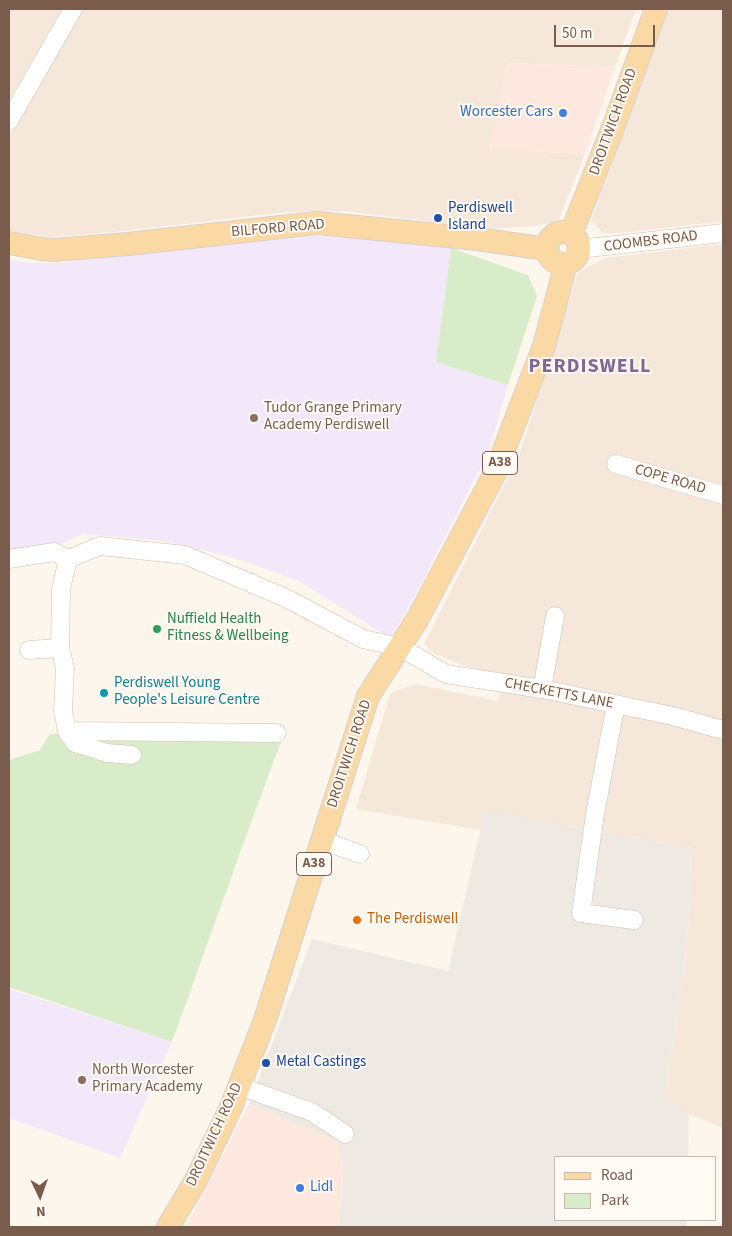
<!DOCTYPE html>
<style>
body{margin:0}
#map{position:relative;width:732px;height:1236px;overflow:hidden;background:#fdf6ec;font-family:"Source Sans 3",sans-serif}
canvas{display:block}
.frame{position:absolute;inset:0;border:10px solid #7a5c4d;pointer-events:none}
.legend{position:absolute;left:554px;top:1156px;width:162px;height:65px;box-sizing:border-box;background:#fffaf3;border:1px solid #cabbb1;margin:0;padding:6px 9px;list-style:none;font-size:15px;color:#7a5c4d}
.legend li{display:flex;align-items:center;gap:10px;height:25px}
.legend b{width:25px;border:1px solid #cabbb1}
.north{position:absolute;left:15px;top:1171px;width:50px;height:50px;-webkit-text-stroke:4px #fffaf3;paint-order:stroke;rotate:177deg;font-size:14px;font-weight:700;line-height:20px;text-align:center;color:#7a5c4d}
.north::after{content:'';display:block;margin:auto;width:18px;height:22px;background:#7a5c4d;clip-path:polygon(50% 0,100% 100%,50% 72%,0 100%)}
.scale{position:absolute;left:554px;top:25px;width:101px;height:22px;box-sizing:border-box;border:2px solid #7a5c4d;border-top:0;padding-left:6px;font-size:15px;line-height:18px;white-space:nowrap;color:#7a5c4d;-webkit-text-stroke:4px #fffaf3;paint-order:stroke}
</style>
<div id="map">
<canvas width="732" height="1236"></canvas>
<div class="frame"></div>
<ul class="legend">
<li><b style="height:6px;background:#fbd9a5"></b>Road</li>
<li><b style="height:14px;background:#d8ecc9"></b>Park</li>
</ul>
<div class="north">N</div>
<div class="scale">50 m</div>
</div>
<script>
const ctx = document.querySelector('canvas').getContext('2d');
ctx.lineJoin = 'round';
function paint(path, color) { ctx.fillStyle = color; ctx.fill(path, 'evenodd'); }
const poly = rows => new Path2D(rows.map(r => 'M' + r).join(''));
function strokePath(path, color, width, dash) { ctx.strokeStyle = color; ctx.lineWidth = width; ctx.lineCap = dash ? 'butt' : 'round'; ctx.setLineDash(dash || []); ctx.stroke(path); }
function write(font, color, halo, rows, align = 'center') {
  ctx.font = font + ' "Source Sans 3",sans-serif'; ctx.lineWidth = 4; ctx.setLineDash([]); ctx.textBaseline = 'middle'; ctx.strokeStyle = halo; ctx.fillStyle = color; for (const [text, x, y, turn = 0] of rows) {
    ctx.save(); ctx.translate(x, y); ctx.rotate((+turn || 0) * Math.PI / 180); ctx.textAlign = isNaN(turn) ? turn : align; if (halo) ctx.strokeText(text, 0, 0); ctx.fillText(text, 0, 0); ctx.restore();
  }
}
paint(poly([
 [9,9,62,9,9,101],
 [83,9,636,9,615,67,507,63,489,149,585,154,558,221,536,226,487,229,346,211,287,212,114,232,49,237,9,231,9,136,14,129,74,21],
 [667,9,723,9,723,221,622,233,603,233,591,221],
 [723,244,723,1128,689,1114,665,1097,685,959,688,928,691,848,485,810,481,830,356,809,390,693,416,684,498,701,504,675,468,667,433,653,424,644,519,455,578,272,605,258]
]), '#f5e8da');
paint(poly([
 [507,63,615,67,585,154,489,149],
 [249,1104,338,1141,343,1175,339,1227,186,1227]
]), '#fde8e0');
paint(poly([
 [485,810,691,848,688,928,685,959,665,1097,689,1114,688,1157,556,1157,556,1220,687,1220,687,1227,339,1227,343,1175,338,1141,249,1104,312,939,448,971]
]), '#efe9e4');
paint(poly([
 [315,236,384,241,451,248,436,362,508,385,489,451,417,592,390,638,299,581,235,558,163,541,83,534,57,546,9,552,9,259,28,263,60,263,268,239],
 [9,989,172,1042,120,1158,9,1118]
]), '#f3e8fa');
paint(poly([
 [451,248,528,275,537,296,508,385,436,362],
 [60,733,283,737,254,814,172,1042,9,987,9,760,40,750,49,735]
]), '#d8ecc9');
const minor = poly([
 [9,121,73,9],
 [579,249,723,233],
 [616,464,723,495],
 [9,559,54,552,68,559],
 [68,559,100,546,185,555,288,599,363,639,400,647,446,674,542,689,673,716,723,730],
 [60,648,65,668,63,711,67,731,75,743,107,753,132,755],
 [29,650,60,648,61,589,68,559],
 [542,689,555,616],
 [616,704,595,814,581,913,634,920],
 [67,731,277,733],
 [321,840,360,854],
 [239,1086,312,1112,345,1134]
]);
const major = poly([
 '547 248a16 16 0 1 1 32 0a16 16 0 1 1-32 0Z',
 [570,233,575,224,614,125,656,9],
 [9,243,42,249,54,250,128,244,317,223,477,239,547,249],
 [168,1227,196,1180,231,1107,265,1020,368,696,417,620,496,471,544,346,563,275,564,264]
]);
strokePath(minor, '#d1beb0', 19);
strokePath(major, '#dad1cd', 24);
strokePath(minor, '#fff', 18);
strokePath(major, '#fbd9a5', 22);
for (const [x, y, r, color] of [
 [563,113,5,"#3f7fe0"],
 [438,218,5,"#1a4fb4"],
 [254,418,5,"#8d6e63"],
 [157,629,5,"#2e9e5b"],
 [104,693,5,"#0f9aa8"],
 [357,920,5,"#e8710a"],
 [266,1063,5,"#1a4fb4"],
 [82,1080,5,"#8d6e63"],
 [300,1188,5,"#3f7fe0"]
]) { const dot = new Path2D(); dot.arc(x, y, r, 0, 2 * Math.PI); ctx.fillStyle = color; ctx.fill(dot); strokePath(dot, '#fffaf3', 2); }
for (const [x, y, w] of [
 [500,463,35],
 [314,864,35]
]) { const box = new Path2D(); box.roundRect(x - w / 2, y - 11.5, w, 23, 4); ctx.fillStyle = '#fffaf3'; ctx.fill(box); strokePath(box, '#7a5c4d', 1); }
write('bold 14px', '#7a5c4d', null, [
 ["A38",500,463],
 ["A38",314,864]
]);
write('15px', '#366cbe', '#fffaf3', [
 ["Worcester Cars",553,113],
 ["Lidl",310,1188,"left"]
], 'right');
write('15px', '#7a5c4d', '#fffaf3', [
 ["DROITWICH ROAD",614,122,-70],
 ["BILFORD ROAD",278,229,-5],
 ["COOMBS ROAD",651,242,-7],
 ["COPE ROAD",670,480,16],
 ["CHECKETTS LANE",559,694,11],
 ["DROITWICH ROAD",350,754,-72],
 ["DROITWICH ROAD",215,1135,-65]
]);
write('15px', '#164399', '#fffaf3', [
 ["Perdiswell",448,209],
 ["Island",448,226],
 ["Metal Castings",276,1063]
], 'left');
write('15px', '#785e54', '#fffaf3', [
 ["Tudor Grange Primary",264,409],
 ["Academy Perdiswell",264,426],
 ["North Worcester",92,1071],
 ["Primary Academy",92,1088]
], 'left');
write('15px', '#27864d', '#fffaf3', [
 ["Nuffield Health",167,620],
 ["Fitness & Wellbeing",167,637]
], 'left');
write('15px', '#0d838f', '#fffaf3', [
 ["Perdiswell Young",114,684],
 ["People's Leisure Centre",114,701]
], 'left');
write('15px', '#c56008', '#fffaf3', [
 ["The Perdiswell",367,920]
], 'left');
ctx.letterSpacing = '1px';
write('bold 20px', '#846695', '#fffaf3', [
 ["PERDISWELL",590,368]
]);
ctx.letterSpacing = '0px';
</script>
